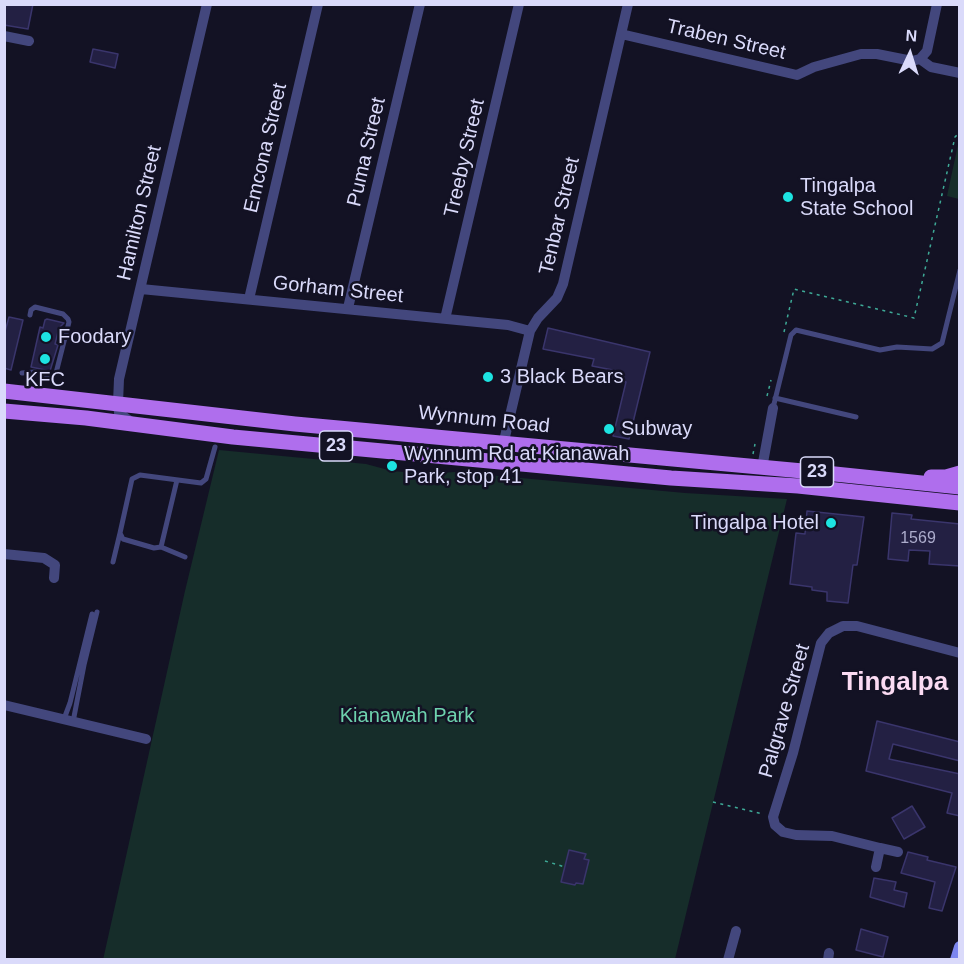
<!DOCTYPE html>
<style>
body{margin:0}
#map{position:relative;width:964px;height:964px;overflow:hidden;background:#131224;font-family:Arial,sans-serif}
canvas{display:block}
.frame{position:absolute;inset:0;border:6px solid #dadafa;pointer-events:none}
.north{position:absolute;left:880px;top:24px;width:60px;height:60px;-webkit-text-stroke:4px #131224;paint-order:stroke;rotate:4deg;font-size:16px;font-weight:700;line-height:24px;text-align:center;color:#dadafa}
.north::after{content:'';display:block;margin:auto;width:21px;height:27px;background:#dadafa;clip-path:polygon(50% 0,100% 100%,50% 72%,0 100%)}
</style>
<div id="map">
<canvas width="964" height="964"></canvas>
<div class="frame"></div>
<div class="north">N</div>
</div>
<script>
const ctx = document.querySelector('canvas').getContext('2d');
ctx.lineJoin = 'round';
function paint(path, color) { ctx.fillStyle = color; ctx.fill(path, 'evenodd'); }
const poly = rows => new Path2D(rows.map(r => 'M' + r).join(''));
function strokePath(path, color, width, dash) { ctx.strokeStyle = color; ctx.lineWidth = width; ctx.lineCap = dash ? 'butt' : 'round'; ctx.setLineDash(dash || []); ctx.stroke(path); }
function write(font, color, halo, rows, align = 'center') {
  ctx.font = font + ' Arial,sans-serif'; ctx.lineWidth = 5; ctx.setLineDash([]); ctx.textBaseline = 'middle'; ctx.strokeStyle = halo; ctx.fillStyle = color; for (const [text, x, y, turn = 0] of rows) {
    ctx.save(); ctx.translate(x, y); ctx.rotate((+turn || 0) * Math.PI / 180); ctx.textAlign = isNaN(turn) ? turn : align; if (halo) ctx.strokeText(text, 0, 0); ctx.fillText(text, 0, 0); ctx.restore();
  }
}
paint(poly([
 [959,140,959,199,947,196],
 [219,450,366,464,392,471,427,474,455,472,685,493,787,499,675,959,103,960,185,591]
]), '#162d2a');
const building = poly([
 [5,4,33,4,28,29,4,25,5,4],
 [93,49,118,54,115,68,90,62,93,49],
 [9,317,23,320,11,370,4,368,4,335,9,317],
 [47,319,64,323,59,328,55,344,58,345,50,371,31,367,40,327,43,328,45,320,47,319],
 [548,328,650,352,629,439,613,436,626,382,612,379,613,370,592,366,594,359,543,349,548,328],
 [807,511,864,517,857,565,853,565,848,603,827,601,827,592,812,590,812,587,790,584,796,533,805,534,807,511],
 [892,513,912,515,911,519,960,524,960,566,929,564,930,551,909,550,908,561,888,559,892,513],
 [877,721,960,742,960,761,893,744,889,759,960,774,960,816,947,813,952,793,866,771,877,721],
 [912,806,925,827,904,839,892,818,912,806],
 [569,850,586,854,584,859,589,860,583,884,576,883,575,885,561,882,569,850],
 [908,852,928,857,927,860,956,867,942,911,929,908,935,882,901,873,908,852],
 [874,878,896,882,894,890,907,893,904,907,870,897,874,878],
 [861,929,888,937,883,957,856,950,861,929]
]);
paint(building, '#232043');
strokePath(building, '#3a356c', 1.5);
strokePath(poly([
 [784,332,794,289,914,318,955,137,960,132],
 [767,396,771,380],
 [753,454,755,444],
 [713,802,763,814],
 [545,861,565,867]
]), '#3eaa97', 1.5, [3, 4.5]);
strokePath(poly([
 [22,373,35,372,51,376,56,373,69,322,68,319,63,314,35,307,31,310,30,315],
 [775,398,856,417],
 [773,408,791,335,796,330,880,350,897,347,932,349,942,343,960,270],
 [177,480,161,547,154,548,123,539,120,533,132,479,140,475,201,483,206,479,215,447],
 [161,547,185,557],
 [113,562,120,533],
 [64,719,70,703,92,614],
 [73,722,84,665,97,612]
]), '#43477d', 5);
strokePath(poly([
 [621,34,797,75,814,67,861,54,877,54,912,61,920,59,931,67,960,73],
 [4,36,29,41],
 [920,59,927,51,937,4],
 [141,289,508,325,530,331],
 [249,299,318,4],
 [348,308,420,4],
 [445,319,519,4],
 [134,424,119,413,118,403,119,379,207,4],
 [499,462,530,331,538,318,557,298,563,284,628,4],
 [762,468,773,408],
 [4,554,44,558,55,565,54,578],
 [4,705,146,739],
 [880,848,832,836,796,835,783,832,775,825,773,817,793,753,821,643,829,633,843,626,857,626,960,653],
 [876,867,880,848,898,852],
 [728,960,736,931],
 [828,960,829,953]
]), '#43477d', 10);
strokePath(poly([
 [956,960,960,947]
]), '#7c86ef', 12);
strokePath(poly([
 [4,391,295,424,835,474,960,487],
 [4,411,86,418,233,437,671,478,798,486,960,503],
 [931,477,946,477,960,473]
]), '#af6eed', 15);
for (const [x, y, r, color] of [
 [788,197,6,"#1de3e1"],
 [46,337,6,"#1de3e1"],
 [45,359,6,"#1de3e1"],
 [488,377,6,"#1de3e1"],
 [609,429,6,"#1de3e1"],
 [392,466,6,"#1de3e1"],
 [831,523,6,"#1de3e1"]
]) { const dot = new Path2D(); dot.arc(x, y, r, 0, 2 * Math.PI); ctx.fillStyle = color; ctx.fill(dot); strokePath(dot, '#131224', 2); }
write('16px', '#acaccc', null, [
 ["1569",918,539]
]);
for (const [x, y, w] of [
 [336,446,33],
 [817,472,33]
]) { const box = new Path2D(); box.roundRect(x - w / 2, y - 15, w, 30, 4.5); ctx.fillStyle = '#131224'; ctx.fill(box); strokePath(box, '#dadafa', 1.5); }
write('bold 18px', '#dadafa', null, [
 ["23",336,446],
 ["23",817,472]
]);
write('20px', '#dadafa', '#131224', [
 ["Traben Street",726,40,13],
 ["Emcona Street",266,148,-77],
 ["Puma Street",367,152,-77],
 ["Treeby Street",465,158,-77],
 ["Hamilton Street",140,213,-77],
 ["Tenbar Street",560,216,-77],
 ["Gorham Street",338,290,6],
 ["Wynnum Road",484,420,6],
 ["Palgrave Street",785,711,-74]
]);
write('20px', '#dadafa', '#131224', [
 ["Tingalpa",800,186],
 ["State School",800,209],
 ["Foodary",58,337],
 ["3 Black Bears",500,377],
 ["KFC",45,380,"center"],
 ["Subway",621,429],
 ["Wynnum Rd at Kianawah",404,454],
 ["Park, stop 41",404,477],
 ["Tingalpa Hotel",819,523,"right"]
], 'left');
write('20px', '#6ed2ae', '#131224', [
 ["Kianawah Park",407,716]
]);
write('bold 26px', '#fbdbf3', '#131224', [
 ["Tingalpa",895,683]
]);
</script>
